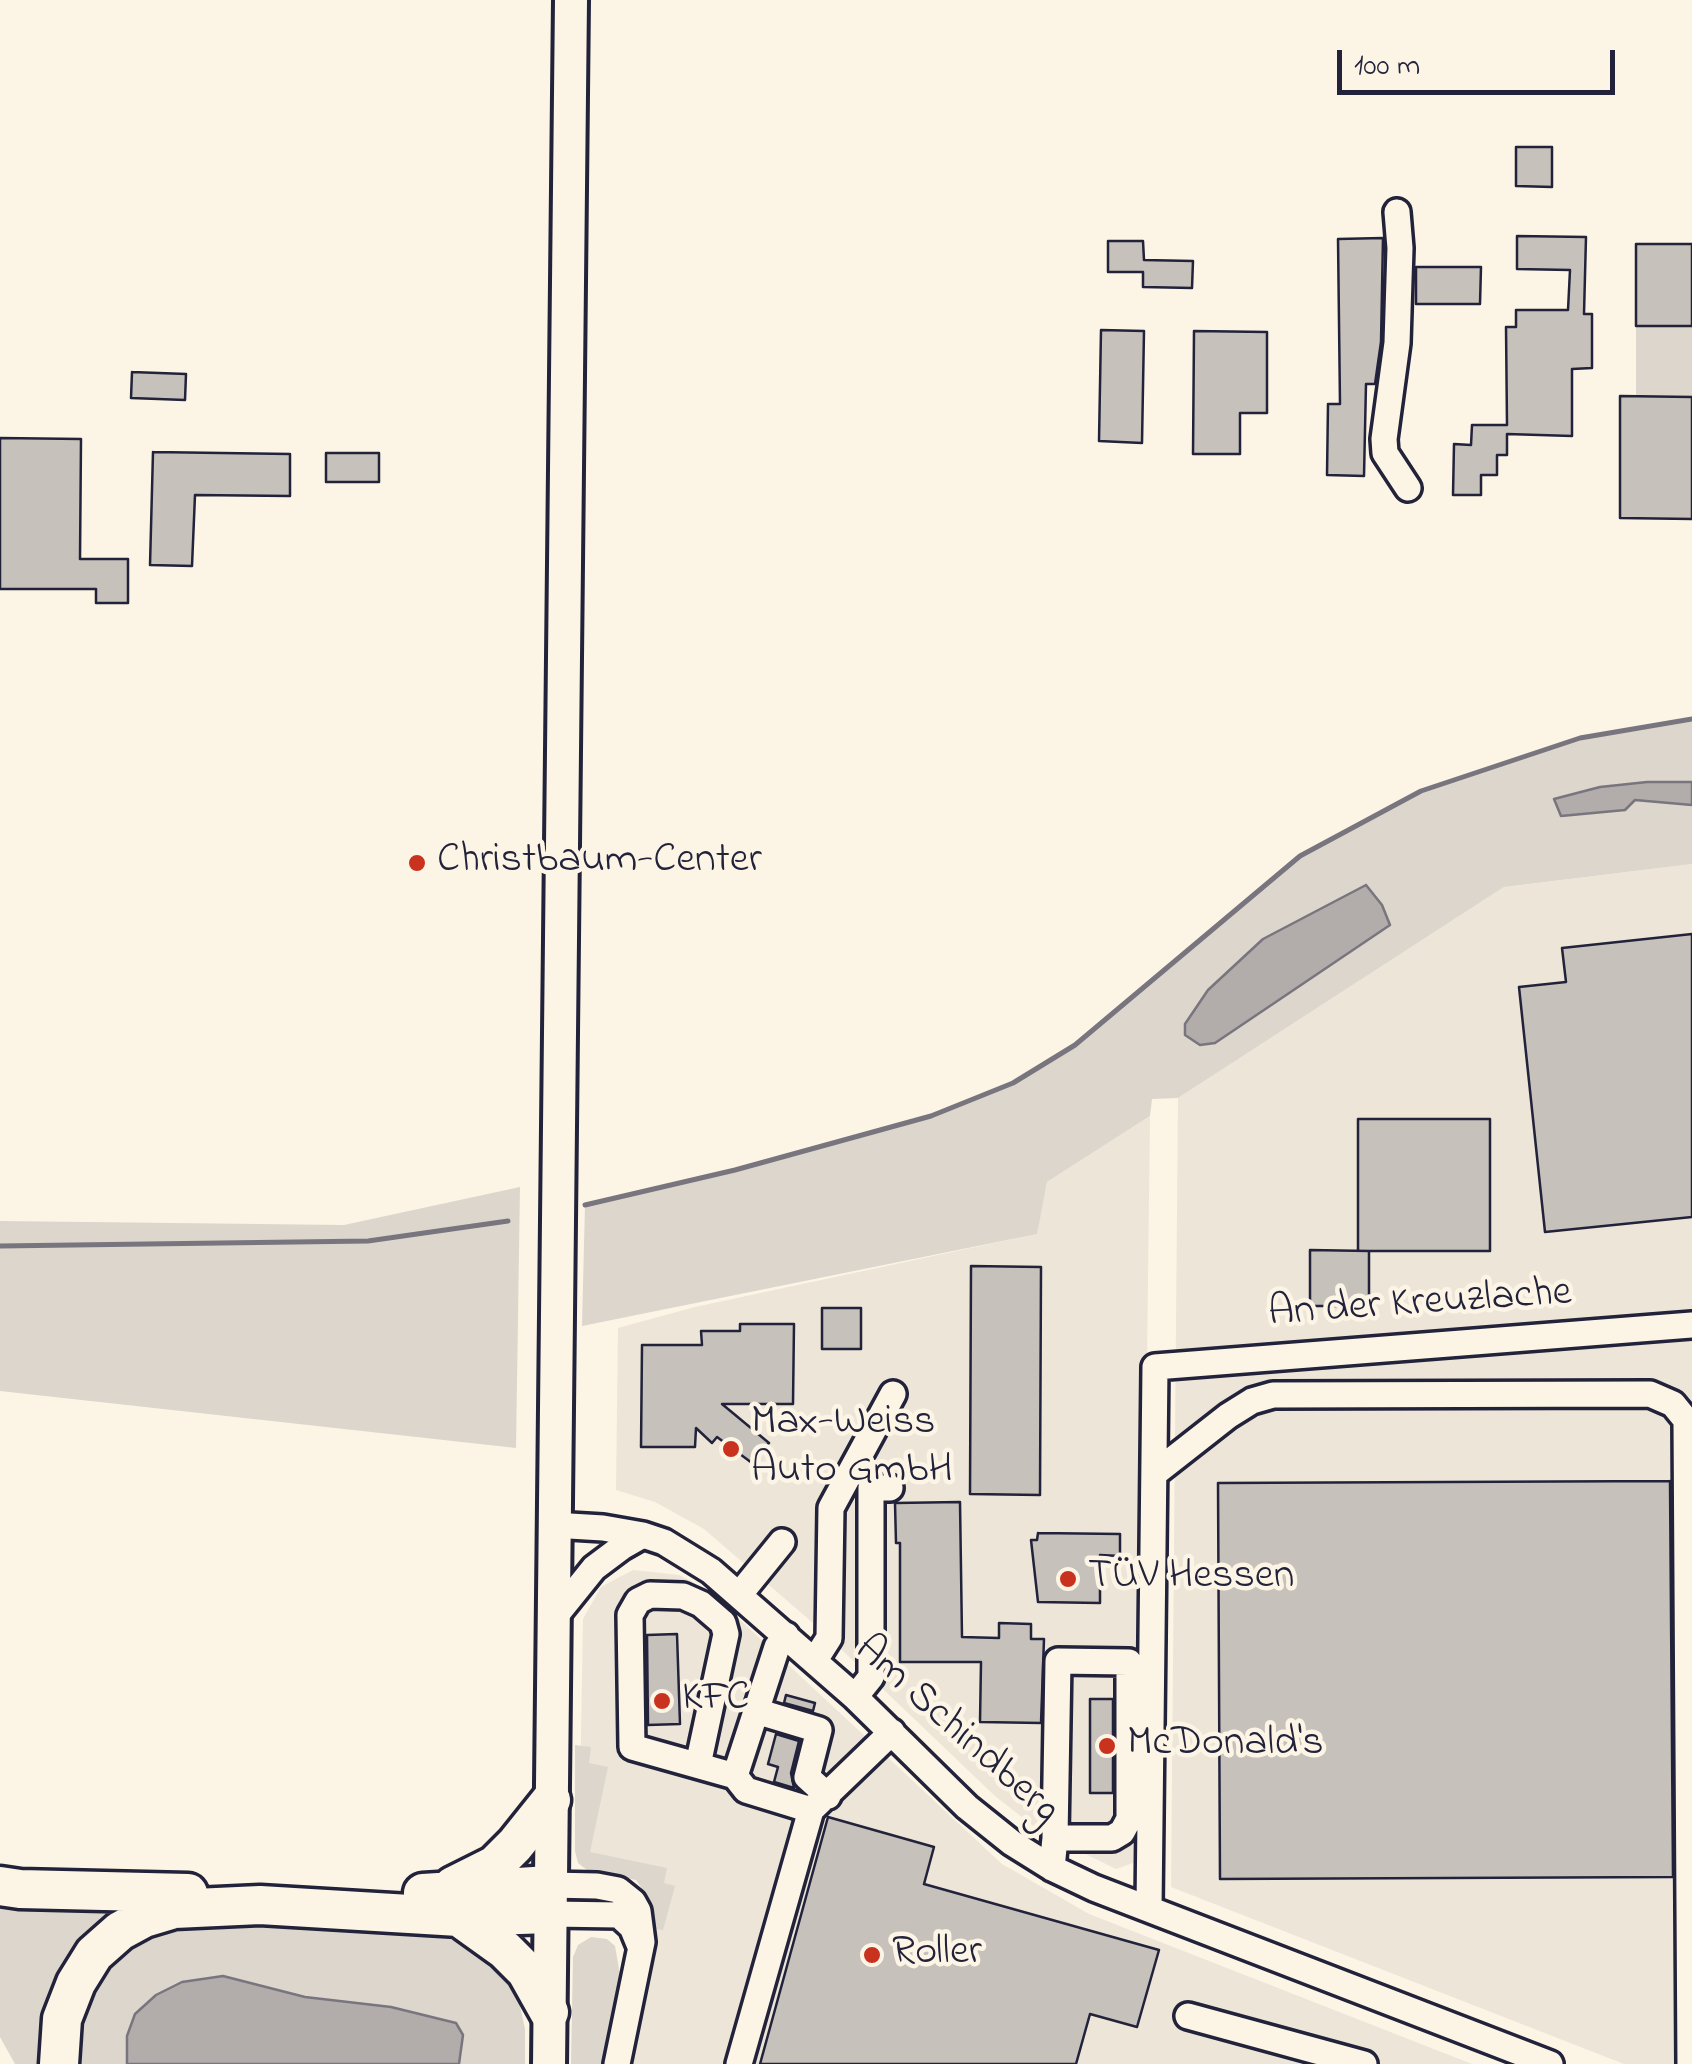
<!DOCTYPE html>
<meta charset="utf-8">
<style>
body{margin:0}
#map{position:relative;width:1692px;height:2064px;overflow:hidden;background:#fcf5e5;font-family:"Indie Flower",sans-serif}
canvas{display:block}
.scale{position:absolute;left:1337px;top:50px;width:278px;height:45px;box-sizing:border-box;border:5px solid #22223b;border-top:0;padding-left:12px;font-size:30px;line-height:35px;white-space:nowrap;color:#22223b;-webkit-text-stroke:8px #fcf5e5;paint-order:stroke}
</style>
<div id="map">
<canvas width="1692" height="2064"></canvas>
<div class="scale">100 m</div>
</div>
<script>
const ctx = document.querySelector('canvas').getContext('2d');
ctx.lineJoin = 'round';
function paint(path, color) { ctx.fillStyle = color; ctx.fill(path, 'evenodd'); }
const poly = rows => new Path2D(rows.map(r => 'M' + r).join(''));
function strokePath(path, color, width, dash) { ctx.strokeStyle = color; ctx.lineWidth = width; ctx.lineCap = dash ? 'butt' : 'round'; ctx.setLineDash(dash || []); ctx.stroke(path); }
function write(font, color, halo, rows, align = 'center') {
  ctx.font = font + ' "Indie Flower",sans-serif'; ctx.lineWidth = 9; ctx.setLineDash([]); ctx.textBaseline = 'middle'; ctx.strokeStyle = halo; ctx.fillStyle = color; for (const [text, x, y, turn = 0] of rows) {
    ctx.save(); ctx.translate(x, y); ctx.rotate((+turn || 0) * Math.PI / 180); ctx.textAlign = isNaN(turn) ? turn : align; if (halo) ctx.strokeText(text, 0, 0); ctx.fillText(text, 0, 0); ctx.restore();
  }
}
paint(poly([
 [1692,864,1692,2064,1624,2064,1171,1887,1178,1098,1504,887],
 [1150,1116,1141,1853,1136,1862,1116,1869,1041,1832,995,1796,820,1629,704,1529,655,1502,616,1490,618,1328,695,1307,1036,1234,1047,1182],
 [633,1570,679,1575,708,1590,1002,1864,1089,1914,1472,2064,629,2064,662,1900,641,1871,579,1855,583,1619,601,1587]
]), '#ece5d8');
paint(poly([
 [1692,326,1692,397,1636,396,1636,327],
 [1692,719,1692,864,1504,887,1178,1098,1152,1099,1150,1116,1047,1182,1037,1234,582,1326,585,1205,735,1170,931,1116,1013,1083,1075,1045,1300,856,1421,791,1580,738],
 [520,1187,516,1448,0,1391,0,1221,344,1225],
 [575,1745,591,1747,589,1763,608,1767,590,1852,667,1868,664,1883,675,1886,663,1930,656,1929,651,1902,636,1880,587,1870,578,1863,575,1851],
 [0,1891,119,1900,129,1915,49,2064,15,2064,0,2037],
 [198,1921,364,1925,455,1940,488,1953,506,1970,517,1993,525,2029,525,2064,459,2064,462,2050,391,2007,305,1997,127,2036,127,2064,73,2064,83,1996,114,1958,154,1931],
 [591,1937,607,1939,615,1946,622,1987,606,2064,571,2064,573,1957,578,1945]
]), '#dcd6cc');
const water = poly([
 [1647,782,1692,782,1692,805,1635,800,1625,810,1561,816,1554,799,1600,787,1647,782],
 [1366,885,1382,905,1390,925,1215,1043,1200,1045,1185,1035,1185,1024,1208,990,1263,939,1366,885],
 [223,1976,305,1997,391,2007,456,2023,463,2035,459,2064,127,2064,127,2036,135,2014,156,1995,182,1982,223,1976]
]);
paint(water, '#b2adab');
strokePath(water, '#78757e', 2.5);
strokePath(poly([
 [585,1205,735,1170,931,1116,1013,1083,1075,1045,1300,856,1421,791,1580,738,1692,719],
 [0,1246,368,1241,508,1221]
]), '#78757e', 5);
const building = poly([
 [1516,147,1552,147,1552,187,1516,186,1516,147],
 [1517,236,1586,237,1584,314,1592,314,1592,368,1572,369,1572,436,1507,434,1507,455,1497,455,1497,475,1481,475,1481,495,1453,495,1454,444,1471,445,1472,425,1507,425,1506,327,1516,327,1516,310,1568,310,1570,270,1517,269,1517,236],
 [1383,238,1381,342,1375,384,1366,384,1364,476,1327,475,1328,404,1340,404,1338,239,1383,238],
 [1108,241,1143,241,1144,260,1193,261,1192,288,1143,287,1143,272,1108,272,1108,241],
 [1636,244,1692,244,1692,326,1636,326,1636,244],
 [1416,267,1481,267,1480,304,1416,304,1416,267],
 [1101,330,1144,331,1142,443,1099,441,1101,330],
 [1194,331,1267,332,1267,413,1240,413,1240,454,1193,454,1194,331],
 [132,372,186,374,185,400,131,398,132,372],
 [1620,396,1692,397,1692,519,1620,518,1620,396],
 [0,438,81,439,80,559,128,559,128,603,96,603,96,589,0,589,0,438],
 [153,452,290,454,290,496,195,495,192,566,150,565,153,452],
 [326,453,379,453,379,482,326,482,326,453],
 [1692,934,1692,1217,1545,1232,1519,987,1566,982,1562,948,1692,934],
 [1358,1119,1490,1119,1490,1251,1358,1251,1358,1119],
 [1310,1250,1369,1251,1369,1306,1310,1306,1310,1250],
 [971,1266,1041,1267,1040,1495,970,1494,971,1266],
 [822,1308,861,1308,861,1349,822,1349,822,1308],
 [740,1324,794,1324,793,1404,722,1404,769,1443,752,1463,717,1437,712,1443,696,1428,695,1447,641,1447,642,1345,702,1345,701,1331,740,1331,740,1324],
 [1670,1481,1673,1877,1220,1879,1218,1483,1670,1481],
 [960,1502,962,1637,999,1638,999,1623,1031,1624,1031,1639,1044,1639,1041,1723,980,1722,981,1662,900,1662,900,1543,896,1543,895,1503,960,1502],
 [1038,1533,1120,1534,1120,1556,1100,1555,1100,1603,1038,1602,1031,1540,1037,1540,1038,1533],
 [677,1634,680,1724,648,1725,647,1635,677,1634],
 [786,1695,815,1703,813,1711,784,1703,786,1695],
 [1090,1699,1113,1699,1113,1793,1090,1793,1090,1699],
 [776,1734,799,1741,791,1773,794,1788,774,1782,778,1767,768,1764,776,1734],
 [828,1817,934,1847,924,1884,1159,1950,1137,2027,1090,2014,1076,2064,760,2064,828,1817]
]);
paint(building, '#c6c1bb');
strokePath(building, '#22223b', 2.5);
const minor = poly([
 [1397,212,1400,248,1397,343,1384,439,1385,453,1408,488],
 [1154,1474,1228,1416,1252,1401,1273,1395,1650,1394,1673,1404,1686,1420,1690,2064],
 [553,1525,603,1528,643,1535,664,1542,711,1571,855,1697,967,1807,1012,1843,1052,1868,1094,1888,1550,2064],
 [739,1595,782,1542],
 [553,1619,594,1568,622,1547,643,1535],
 [815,1660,829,1638,831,1508,893,1394],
 [855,1697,871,1677,871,1488,890,1488],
 [756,1711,819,1730,807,1777,828,1796],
 [698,1765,726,1634,723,1623,701,1604,683,1596,650,1595,638,1601,630,1615,632,1747,735,1776,746,1790,811,1810],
 [735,1776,777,1647,786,1635],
 [1052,1868,1055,1838,1058,1661,1129,1662,1129,1819,1122,1832,1112,1838,1055,1838],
 [550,1885,597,1886,618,1890,633,1902,638,1911,642,1942,617,2064],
 [1149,1908,1155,1367,1692,1325],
 [550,1914,619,1915,632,1927,639,1944],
 [1188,2016,1364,2064],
 [739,2064,811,1810,892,1732]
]);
const major = poly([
 [549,2064,571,0]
]);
const highway = poly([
 [0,1886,20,1889,188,1893],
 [453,1886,495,1865,515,1845,551,1800],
 [423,1893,550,1885],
 [459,1917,505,1950,526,1971,549,2012],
 [59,2064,62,2019,76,1983,94,1954,120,1931,144,1918,174,1909,260,1905,459,1917,550,1914]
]);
strokePath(minor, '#22223b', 32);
strokePath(major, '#22223b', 40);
strokePath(highway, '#22223b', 45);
strokePath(minor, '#fcf5e5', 25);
strokePath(major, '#fcf5e5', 32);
strokePath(highway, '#fcf5e5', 38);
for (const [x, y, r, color] of [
 [417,863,10,"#c8321e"],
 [731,1449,10,"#c8321e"],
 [1068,1579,10,"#c8321e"],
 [662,1701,10,"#c8321e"],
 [1107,1746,10,"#c8321e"],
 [872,1955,10,"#c8321e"]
]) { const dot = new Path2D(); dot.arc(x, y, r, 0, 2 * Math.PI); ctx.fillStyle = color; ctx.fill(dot); strokePath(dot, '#fcf5e5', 4); }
write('42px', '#22223b', '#fcf5e5', [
 ["Christbaum-Center",437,863],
 ["Max-Weiss",751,1425],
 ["Auto GmbH",751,1473],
 ["TÜV Hessen",1088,1579],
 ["KFC",682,1701],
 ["McDonald's",1127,1746],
 ["Roller",892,1955]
], 'left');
write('42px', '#22223b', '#fcf5e5', [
 ["An der Kreuzlache",1420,1306,-4],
 ["Am Schindberg",955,1732,42]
]);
</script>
